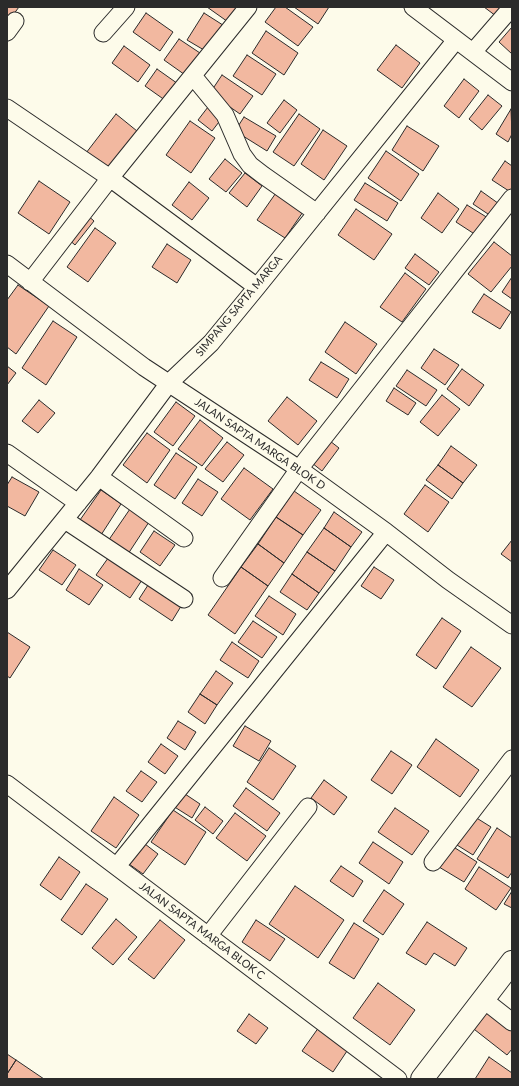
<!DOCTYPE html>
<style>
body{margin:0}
#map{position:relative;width:519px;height:1086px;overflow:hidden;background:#fdfbea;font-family:Lato,sans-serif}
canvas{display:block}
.frame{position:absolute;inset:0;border:8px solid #2b2b2b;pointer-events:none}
</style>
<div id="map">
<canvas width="519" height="1086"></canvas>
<div class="frame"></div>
</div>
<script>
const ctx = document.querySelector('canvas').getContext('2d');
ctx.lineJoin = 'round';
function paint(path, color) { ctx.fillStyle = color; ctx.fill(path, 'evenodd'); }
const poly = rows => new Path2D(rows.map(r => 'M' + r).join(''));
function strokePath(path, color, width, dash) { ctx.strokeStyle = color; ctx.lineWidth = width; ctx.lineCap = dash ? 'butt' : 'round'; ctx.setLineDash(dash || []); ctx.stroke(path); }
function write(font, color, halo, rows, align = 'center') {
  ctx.font = font + ' Lato,sans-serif'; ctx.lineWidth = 3; ctx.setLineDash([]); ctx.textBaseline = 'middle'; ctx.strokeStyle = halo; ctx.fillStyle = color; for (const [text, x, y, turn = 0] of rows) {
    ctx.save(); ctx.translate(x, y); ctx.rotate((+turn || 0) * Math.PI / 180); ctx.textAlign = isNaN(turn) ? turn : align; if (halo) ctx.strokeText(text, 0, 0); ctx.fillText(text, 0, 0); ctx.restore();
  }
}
const building = poly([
 [7,7,19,7,7,23,7,7],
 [207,7,244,7,231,24,207,7],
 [276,7,285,7,313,27,298,46,265,22,276,7],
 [294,7,329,7,318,24,294,7],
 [484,7,503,7,496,16,484,7],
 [146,13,173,32,160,51,133,32,146,13],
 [204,13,226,27,209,53,187,40,204,13],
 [512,27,512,54,499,42,512,27],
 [266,31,298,53,284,75,252,53,266,31],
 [179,39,203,55,188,77,164,60,179,39],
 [396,45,420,63,402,88,377,70,396,45],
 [124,46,150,65,138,82,112,63,124,46],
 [247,55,276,74,262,95,233,76,247,55],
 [157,69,181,86,169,103,145,86,157,69],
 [222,75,253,96,240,114,210,93,222,75],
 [464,79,479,91,459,118,444,106,464,79],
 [488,95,502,106,482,130,469,119,488,95],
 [284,100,297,110,280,133,267,123,284,100],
 [208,107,222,118,212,131,198,120,208,107],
 [511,109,512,134,508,142,496,134,511,109],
 [116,114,137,131,108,170,86,153,116,114],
 [299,114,320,129,294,166,273,152,299,114],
 [244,117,276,136,267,151,235,131,244,117],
 [190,121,215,138,191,173,166,155,190,121],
 [407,126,439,146,423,171,392,150,407,126],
 [323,130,347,146,324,180,301,164,323,130],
 [386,151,419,174,401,201,368,178,386,151],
 [225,159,242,173,226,192,209,179,225,159],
 [505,161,512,166,512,193,492,180,505,161],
 [245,173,262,186,247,207,229,193,245,173],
 [39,181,70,202,49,234,18,213,39,181],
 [189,182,209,198,192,220,172,205,189,182],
 [365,183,398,203,387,221,354,200,365,183],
 [278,190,305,209,285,238,257,220,278,190],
 [481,191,502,206,494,218,473,204,481,191],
 [438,193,459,209,442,233,421,218,438,193],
 [467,205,488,218,476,235,456,222,467,205],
 [356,209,392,234,374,260,338,235,356,209],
 [86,214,94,221,75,245,67,238,86,214],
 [95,228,116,243,88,282,67,267,95,228],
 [494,242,512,256,512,266,491,292,468,274,494,242],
 [167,244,191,260,177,283,152,267,167,244],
 [415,254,439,272,429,285,405,268,415,254],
 [405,273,426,289,402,322,380,307,405,273],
 [512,277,512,299,502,292,512,277],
 [18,285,49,306,16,354,7,347,7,300,18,285],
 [484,294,511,312,500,329,472,312,484,294],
 [53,321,77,337,46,385,22,368,53,321],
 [345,322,377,344,356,374,325,352,345,322],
 [434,349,459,365,445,385,421,368,434,349],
 [321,362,349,379,337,398,309,380,321,362],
 [7,366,16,373,7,385,7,366],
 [462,369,484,385,469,406,447,389,462,369],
 [407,370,437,390,426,406,396,386,407,370],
 [394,388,416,403,408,415,386,401,394,388],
 [442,395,460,409,438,436,420,422,442,395],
 [287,397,317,421,298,445,268,421,287,397],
 [39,400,55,413,38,433,22,421,39,400],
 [176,402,195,416,173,446,154,432,176,402],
 [200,420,223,438,202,466,178,449,200,420],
 [147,433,170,450,147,483,123,465,147,433],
 [330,441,339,448,322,471,312,463,330,441],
 [227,442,244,455,223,482,205,469,227,442],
 [451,446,477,465,463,483,438,465,451,446],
 [176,453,197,467,175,499,154,485,176,453],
 [438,465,463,483,452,499,426,480,438,465],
 [244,468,273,489,250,520,221,499,244,468],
 [12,477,39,492,25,516,7,506,7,485,12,477],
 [198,479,218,492,202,516,182,503,198,479],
 [425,485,449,502,428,532,404,514,425,485],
 [101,490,121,504,101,535,80,520,101,490],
 [294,491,321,510,303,535,276,517,294,491],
 [130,509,149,522,128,554,108,541,130,509],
 [334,512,362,532,351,547,324,528,334,512],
 [276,517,303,535,284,563,258,544,276,517],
 [324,528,351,547,335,571,307,552,324,528],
 [154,531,175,545,160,566,140,552,154,531],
 [512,540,512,562,501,554,512,540],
 [258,544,284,563,268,586,241,567,258,544],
 [53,550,76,565,62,585,39,570,53,550],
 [307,552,335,571,319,593,292,574,307,552],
 [111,554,144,577,130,598,96,575,111,554],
 [241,567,268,586,235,634,208,615,241,567],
 [374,567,394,580,381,599,361,586,374,567],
 [79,569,103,585,89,605,66,590,79,569],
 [292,574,319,593,307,610,280,592,292,574],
 [150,582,183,603,172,621,139,599,150,582],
 [269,596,296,614,283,635,255,616,269,596],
 [442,618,461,631,436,669,416,655,442,618],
 [253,621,277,637,262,658,238,642,253,621],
 [7,632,30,647,10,678,7,676,7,632],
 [232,642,259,661,248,678,220,660,232,642],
 [471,647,501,668,472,707,443,687,471,647],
 [216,671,233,683,217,705,200,694,216,671],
 [200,694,217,705,205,724,188,712,200,694],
 [178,721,196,732,185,750,167,738,178,721],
 [245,726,271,741,259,761,233,746,245,726],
 [436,739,479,770,460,797,417,767,436,739],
 [161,744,178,756,165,774,148,762,161,744],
 [269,748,296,766,273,800,247,782,269,748],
 [391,751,412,765,392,794,371,780,391,751],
 [141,771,157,782,142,802,126,791,141,771],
 [324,780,347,797,334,815,311,798,324,780],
 [246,788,280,813,267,831,233,806,246,788],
 [182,792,200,804,192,818,173,806,182,792],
 [114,797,139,815,116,848,91,831,114,797],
 [205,807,223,821,213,834,195,820,205,807],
 [395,808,429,831,412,855,378,832,395,808],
 [173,810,206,832,185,865,151,842,173,810],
 [235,813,266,836,247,861,216,838,235,813],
 [475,817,491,827,473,855,457,845,475,817],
 [497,828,512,838,512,872,508,878,477,859,497,828],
 [373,842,403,862,389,884,359,863,373,842],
 [145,844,158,854,143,874,129,864,145,844],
 [452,846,477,862,464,882,439,867,452,846],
 [59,857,80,872,61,900,40,885,59,857],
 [341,866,363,881,353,897,330,881,341,866],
 [479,867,511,888,496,910,465,889,479,867],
 [86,884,108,899,82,935,61,920,86,884],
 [295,886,344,920,318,958,269,924,295,886],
 [384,890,404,904,383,935,363,921,384,890],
 [512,891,512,908,504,904,512,891],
 [116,919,137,937,113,965,92,948,116,919],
 [160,920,185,940,154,979,128,959,160,920],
 [256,920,285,939,270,961,242,942,256,920],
 [427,922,467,948,455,966,434,953,426,965,406,953,427,922],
 [354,923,379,939,354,979,329,963,354,923],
 [378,983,415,1010,390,1045,353,1018,378,983],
 [487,1004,512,1024,512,1049,507,1055,470,1026,487,1004],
 [249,1014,268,1028,256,1044,237,1031,249,1014],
 [319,1027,349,1048,333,1072,302,1051,319,1027],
 [7,1054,16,1060,7,1074,7,1054],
 [489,1057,512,1073,512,1079,475,1079,489,1057],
 [16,1060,44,1079,7,1079,7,1074,16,1060]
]);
paint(building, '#f2b8a0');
strokePath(building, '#2b2b2b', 1);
const street = poly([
 [413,7,512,82],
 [7,32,15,21],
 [103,33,126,7],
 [473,52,512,7],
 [193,76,225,115,242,154,250,165,263,175,317,213],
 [7,108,110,178,257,287],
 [7,264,144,367,299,469,386,532,448,580,512,625],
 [30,282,110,178,248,7],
 [7,453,78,503],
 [99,477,184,538],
 [65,520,184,599],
 [222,578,299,469,512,198],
 [7,590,99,477,169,383,211,343,257,287,456,40],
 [7,784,398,1079],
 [433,862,512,759],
 [117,866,386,532],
 [208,936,308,807],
 [484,1000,512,1022]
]);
const secondary = poly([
 [422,1079,512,962]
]);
strokePath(street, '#2b2b2b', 19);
strokePath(secondary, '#2b2b2b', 24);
strokePath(street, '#fdfbea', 17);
strokePath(secondary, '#fdfbea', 22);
write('11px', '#2b2b2b', '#fdfbea', [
 ["SIMPANG SAPTA MARGA",239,306,-50],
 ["JALAN SAPTA MARGA BLOK D",260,444,34],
 ["JALAN SAPTA MARGA BLOK C",202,931,37]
]);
</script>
